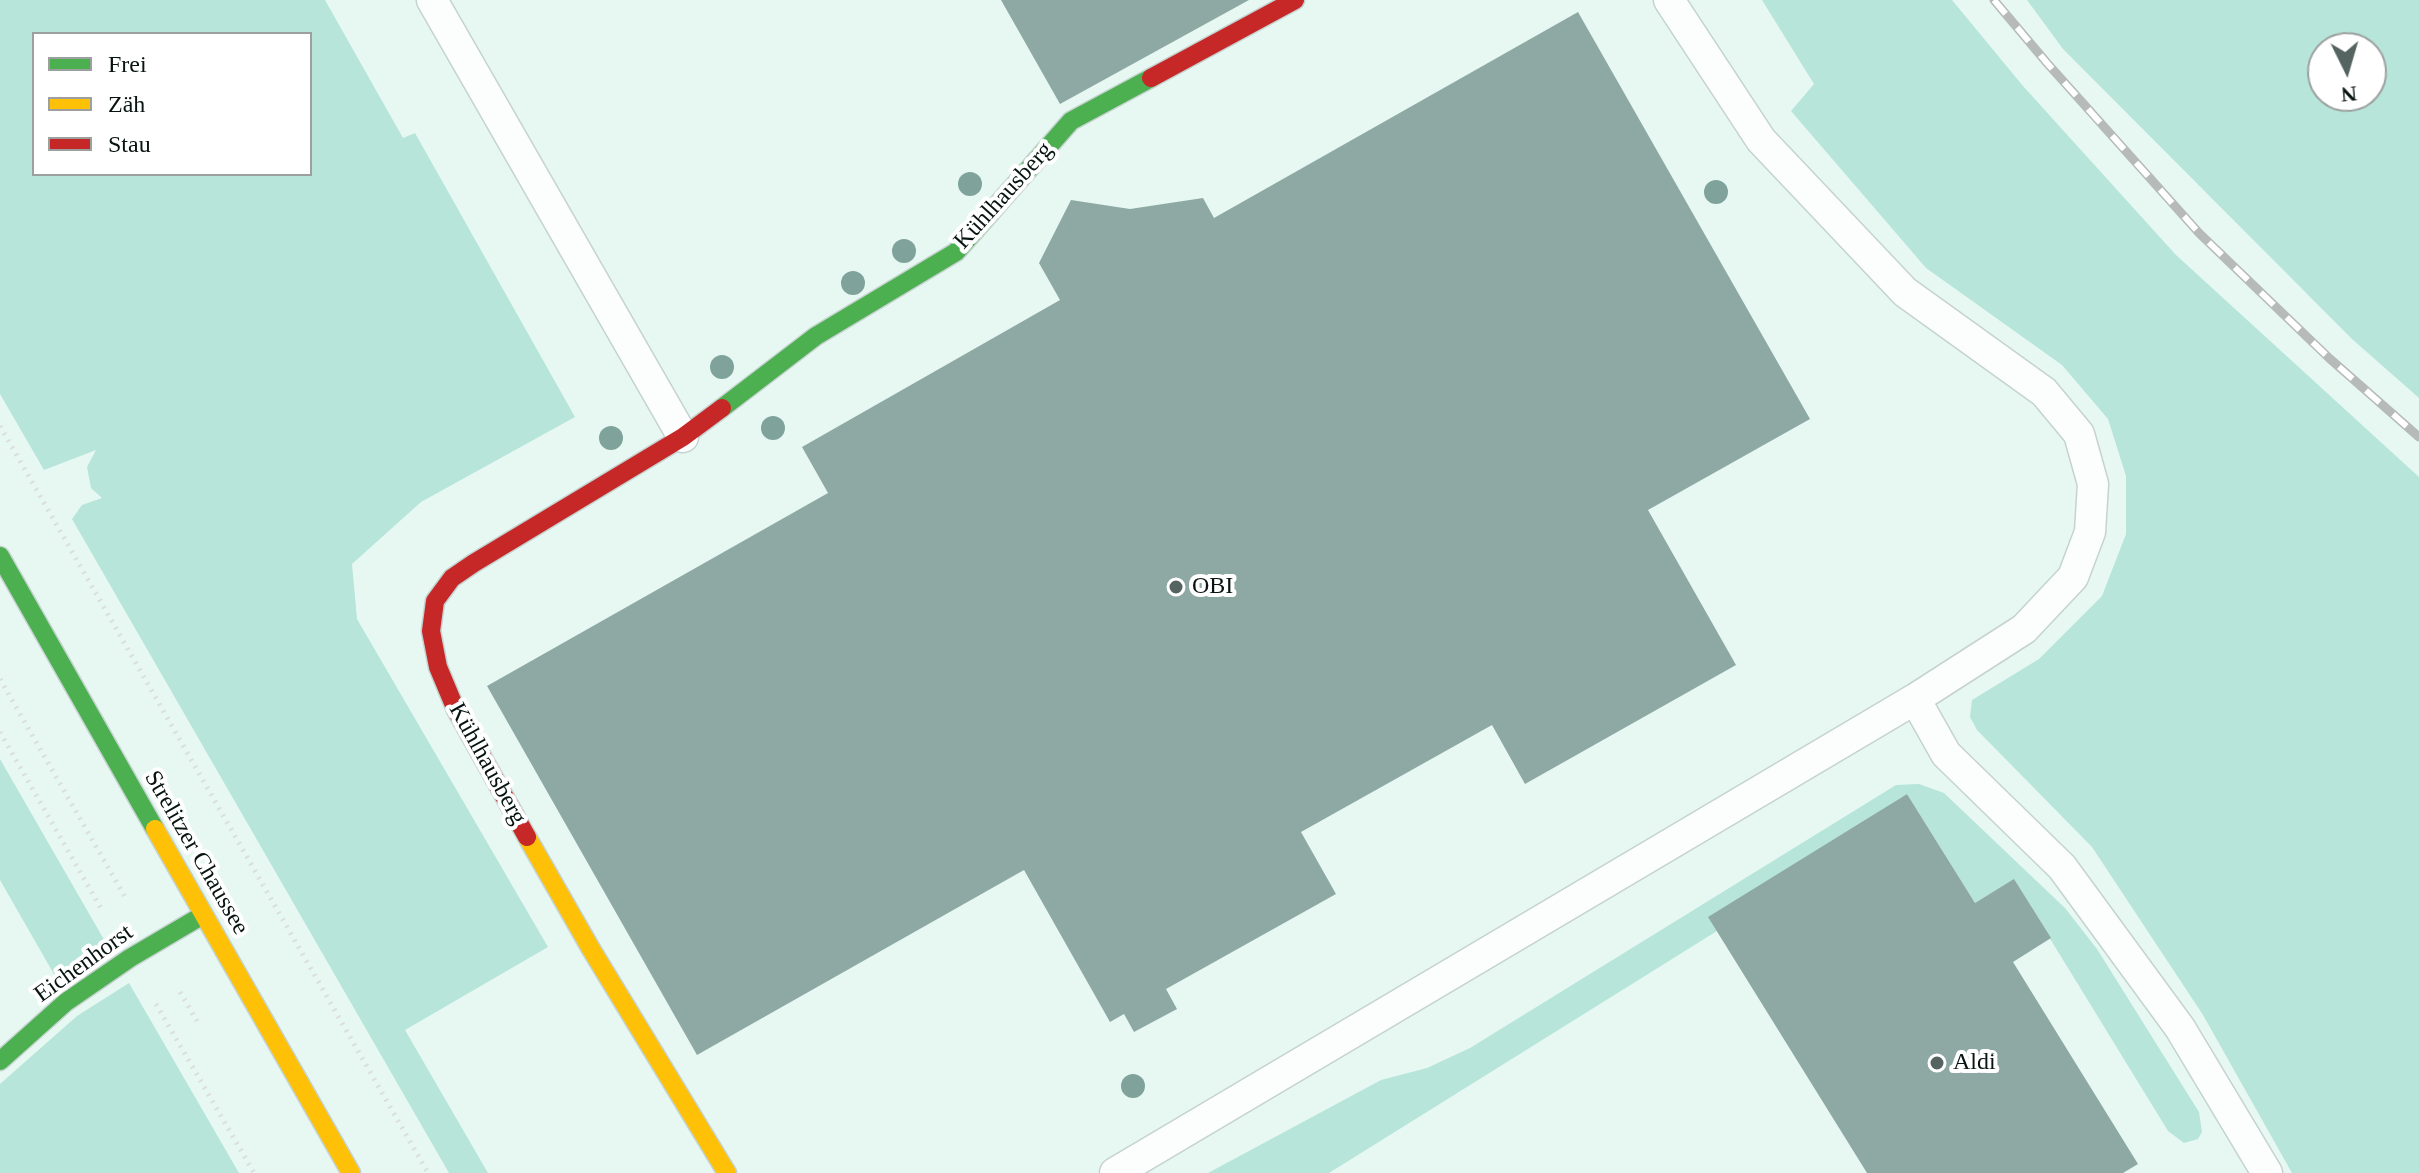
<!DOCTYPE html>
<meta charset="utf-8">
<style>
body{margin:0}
#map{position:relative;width:2419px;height:1173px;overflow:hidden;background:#e7f8f3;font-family:"Times New Roman",serif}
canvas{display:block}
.legend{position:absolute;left:32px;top:32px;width:280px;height:144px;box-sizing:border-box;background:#fff;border:2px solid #9ca1a0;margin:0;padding:10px 14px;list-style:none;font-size:24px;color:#071411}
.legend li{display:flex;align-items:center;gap:16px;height:40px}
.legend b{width:40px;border:2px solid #9ca1a0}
.north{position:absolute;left:2307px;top:32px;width:80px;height:80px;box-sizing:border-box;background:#fff;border:2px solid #9ca1a0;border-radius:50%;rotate:175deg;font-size:22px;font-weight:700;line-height:32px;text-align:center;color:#071411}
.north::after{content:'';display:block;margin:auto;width:28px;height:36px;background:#556460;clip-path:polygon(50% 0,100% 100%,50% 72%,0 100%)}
</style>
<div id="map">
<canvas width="2419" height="1173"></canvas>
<ul class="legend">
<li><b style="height:10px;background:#4caf50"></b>Frei</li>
<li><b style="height:10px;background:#ffc107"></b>Zäh</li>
<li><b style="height:10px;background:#c62828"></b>Stau</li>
</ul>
<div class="north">N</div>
</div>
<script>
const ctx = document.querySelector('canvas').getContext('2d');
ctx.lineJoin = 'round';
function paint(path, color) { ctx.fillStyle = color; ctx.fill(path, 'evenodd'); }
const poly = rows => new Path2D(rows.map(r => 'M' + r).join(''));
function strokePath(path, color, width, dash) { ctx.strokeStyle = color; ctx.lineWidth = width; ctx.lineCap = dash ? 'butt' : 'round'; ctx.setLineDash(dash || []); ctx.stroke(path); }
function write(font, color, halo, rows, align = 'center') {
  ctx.font = font + ' "Times New Roman",serif'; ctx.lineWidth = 8; ctx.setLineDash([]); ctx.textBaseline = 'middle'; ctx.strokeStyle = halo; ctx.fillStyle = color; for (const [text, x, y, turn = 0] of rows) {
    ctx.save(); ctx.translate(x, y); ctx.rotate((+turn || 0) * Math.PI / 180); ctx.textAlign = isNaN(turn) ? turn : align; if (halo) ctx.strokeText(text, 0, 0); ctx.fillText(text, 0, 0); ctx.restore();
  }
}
paint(poly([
 [0,0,325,0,403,138,415,133,575,417,421,502,352,564,357,619,548,947,405,1030,488,1173,449,1173,72,519,82,505,102,498,91,488,87,467,96,450,44,470,0,394],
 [310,34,310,174,34,174,34,34],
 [1762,0,1952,0,2023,86,2176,255,2419,477,2419,1173,2292,1173,2203,1015,2092,847,1977,730,1970,717,1972,700,2039,659,2102,596,2126,534,2126,476,2108,419,2062,365,1926,268,1791,111,1814,84],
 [2027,0,2419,0,2419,398,2352,339,2063,49],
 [2323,48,2371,48,2371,96,2323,96],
 [0,759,110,950,59,983,0,880],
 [1919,784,1944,793,2065,908,2097,949,2199,1112,2202,1132,2198,1139,2184,1143,2168,1131,2014,880,1975,903,1907,794,1709,917,1717,931,1329,1173,1208,1173,1381,1080,1427,1068,1470,1048,1896,785],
 [129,983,239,1173,0,1173,0,1084,77,1016]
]), '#b7e5d9');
paint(poly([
 [1001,0,1249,0,1060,104],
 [1578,12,1810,419,1648,510,1736,665,1525,784,1492,725,1301,832,1336,894,1166,989,1177,1009,1134,1032,1124,1014,1110,1022,1024,870,697,1055,487,686,828,493,802,447,1060,300,1039,263,1071,200,1130,209,1203,198,1214,218],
 [1907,794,1975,903,2014,879,2051,938,2013,962,2138,1164,2123,1173,1867,1173,1708,917]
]), '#8ea9a3');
const lane = poly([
 [432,0,683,437],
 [1915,699,1946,754,2062,867,2180,1028,2267,1173],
 [1115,1173,1915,699,2024,629,2073,577,2090,532,2093,484,2079,434,2044,392,1905,292,1761,140,1669,0]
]);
const fast = poly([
 [722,408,816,336,956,252,1071,121,1151,78],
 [0,556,155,829],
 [0,1061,66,1002,130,958,203,915]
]);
const slow = poly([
 [155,829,351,1173],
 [527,837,591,949,727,1173]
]);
const jam = poly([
 [1151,78,1295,0],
 [527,837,456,710,438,667,431,631,435,601,452,578,474,563,683,437,722,408]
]);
strokePath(lane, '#c5d3d0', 33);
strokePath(fast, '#c5d3d0', 21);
strokePath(slow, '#c5d3d0', 21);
strokePath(jam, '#c5d3d0', 21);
strokePath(poly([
 [0,426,428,1173],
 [0,679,125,897],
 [0,732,103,912],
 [180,992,197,1021],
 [156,1004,254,1173]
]), '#dadfde', 5, [2, 6]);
strokePath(lane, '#fbfefd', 30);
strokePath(fast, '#4caf50', 18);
strokePath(slow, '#ffc107', 18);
strokePath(jam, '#c62828', 18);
const rail = poly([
 [1994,0,2047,63,2199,233,2329,358,2419,437]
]);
strokePath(rail, '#b6bab8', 9);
strokePath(rail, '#fff', 6, [18]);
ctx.fillStyle = '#7fa39b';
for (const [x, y] of [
 [970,184],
 [1716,192],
 [904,251],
 [853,283],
 [722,367],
 [773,428],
 [611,438],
 [1133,1086]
]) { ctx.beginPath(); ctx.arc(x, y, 12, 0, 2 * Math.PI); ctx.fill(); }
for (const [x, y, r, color] of [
 [1176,587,8,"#556460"],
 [1937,1063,8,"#556460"]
]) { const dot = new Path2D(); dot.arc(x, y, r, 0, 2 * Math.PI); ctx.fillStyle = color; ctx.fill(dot); strokePath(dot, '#fff', 3); }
write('24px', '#071411', '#fff', [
 ["Kühlhausberg",1004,196,-48],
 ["Kühlhausberg",487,764,61],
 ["Strelitzer Chaussee",196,853,60],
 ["Eichenhorst",84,964,-36]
]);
write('24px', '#071411', '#fff', [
 ["OBI",1192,587],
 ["Aldi",1953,1063]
], 'left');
</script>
